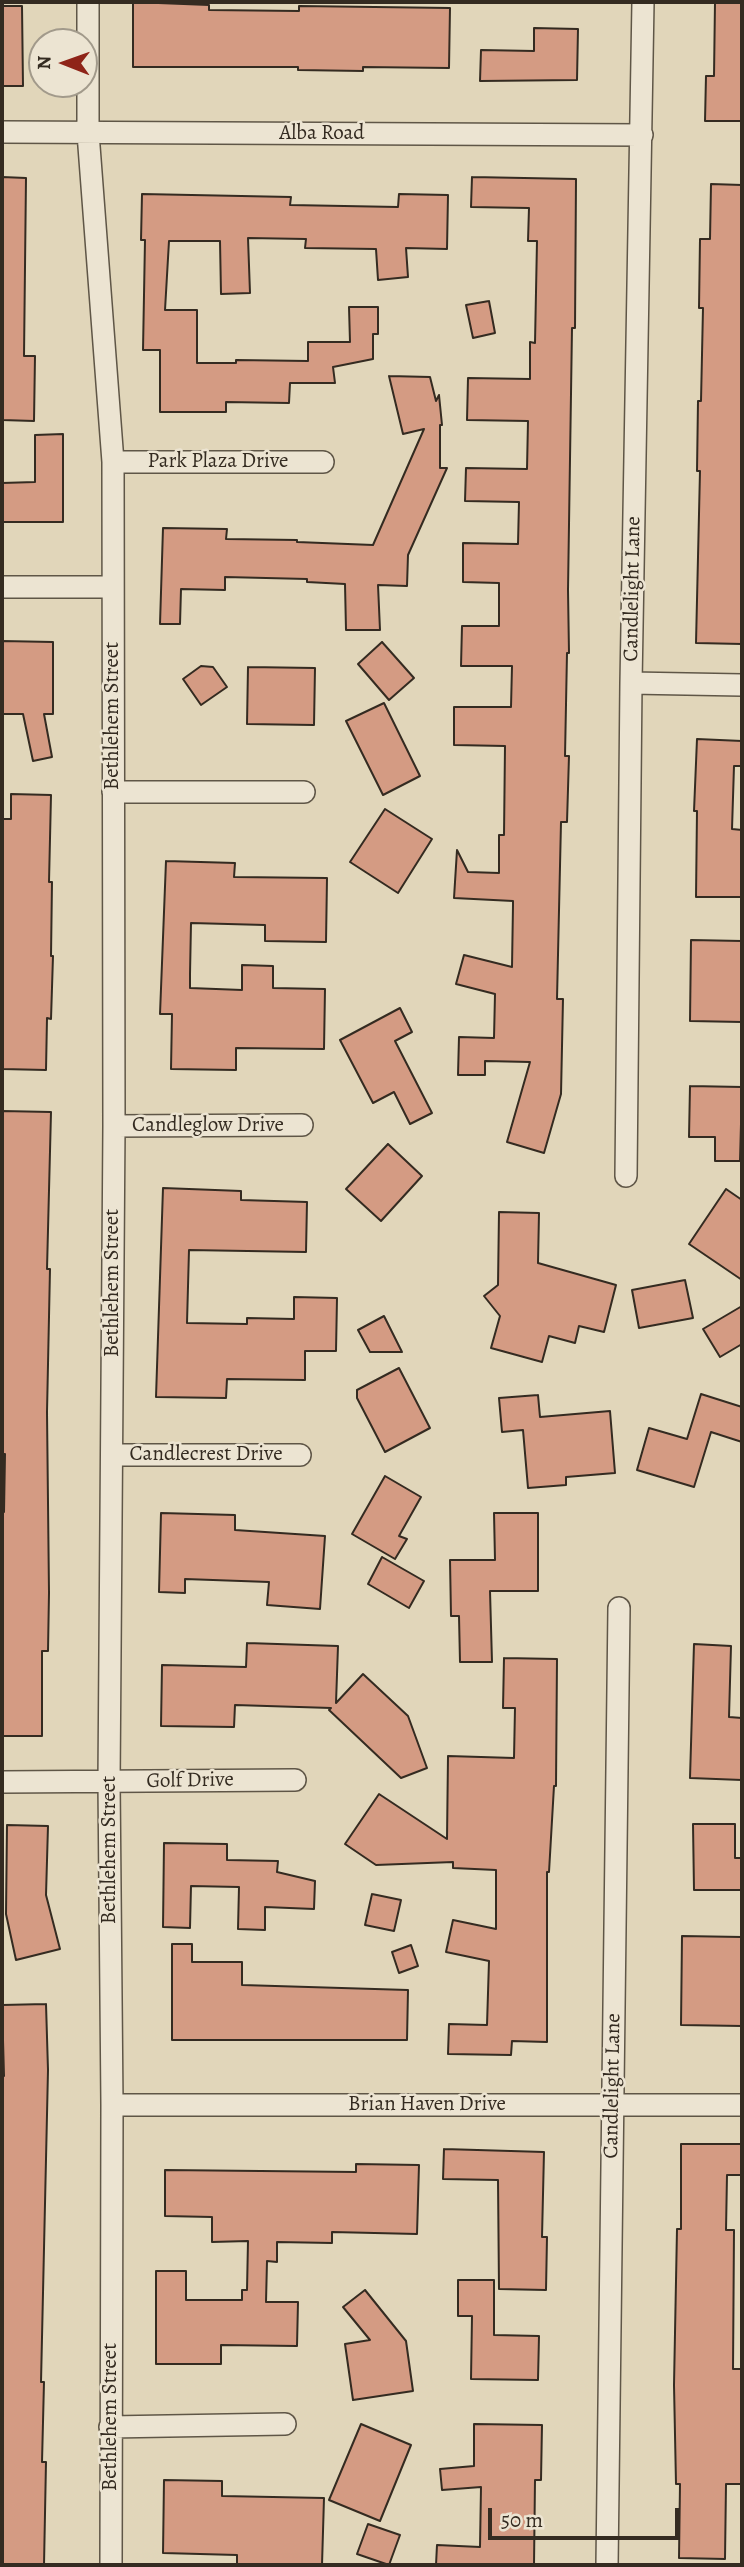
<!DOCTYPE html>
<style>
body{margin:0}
#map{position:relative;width:744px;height:2567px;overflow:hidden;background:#e1d6ba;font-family:Alegreya,serif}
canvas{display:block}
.frame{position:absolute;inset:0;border:4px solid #342b21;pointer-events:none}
.north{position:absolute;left:28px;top:28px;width:70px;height:70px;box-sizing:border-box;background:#ece4d2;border:2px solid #a29a8b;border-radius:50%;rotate:271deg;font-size:19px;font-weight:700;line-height:28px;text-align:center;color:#342b21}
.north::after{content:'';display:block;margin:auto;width:24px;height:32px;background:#8f2418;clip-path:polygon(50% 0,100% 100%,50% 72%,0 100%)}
.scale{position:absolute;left:488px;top:2508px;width:191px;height:32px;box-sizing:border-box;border:4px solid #342b21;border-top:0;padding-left:9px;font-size:21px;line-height:24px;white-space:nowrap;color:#342b21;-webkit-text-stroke:5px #ece4d2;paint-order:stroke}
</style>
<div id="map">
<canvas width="744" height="2567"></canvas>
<div class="frame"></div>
<div class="north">N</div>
<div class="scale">50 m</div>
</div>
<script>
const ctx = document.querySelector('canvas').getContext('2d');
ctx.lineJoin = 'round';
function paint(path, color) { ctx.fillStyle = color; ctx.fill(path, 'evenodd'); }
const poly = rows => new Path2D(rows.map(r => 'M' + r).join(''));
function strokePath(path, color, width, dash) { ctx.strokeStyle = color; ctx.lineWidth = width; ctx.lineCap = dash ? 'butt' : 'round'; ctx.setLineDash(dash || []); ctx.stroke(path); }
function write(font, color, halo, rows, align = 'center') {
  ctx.font = font + ' Alegreya,serif'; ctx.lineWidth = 5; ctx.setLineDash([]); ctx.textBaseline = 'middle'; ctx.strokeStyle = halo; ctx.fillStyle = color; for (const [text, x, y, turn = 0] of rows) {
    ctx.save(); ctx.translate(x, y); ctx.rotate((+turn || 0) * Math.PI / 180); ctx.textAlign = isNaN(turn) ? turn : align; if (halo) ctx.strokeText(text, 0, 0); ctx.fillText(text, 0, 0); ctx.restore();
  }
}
const building = poly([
 [133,2,209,5,209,10,299,11,299,6,450,8,449,68,363,67,363,71,298,70,298,67,133,67,133,2],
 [715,2,742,2,742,121,705,121,706,76,714,76,715,2],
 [2,6,22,6,23,86,2,86,2,6],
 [534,28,578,29,577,80,480,81,481,50,534,51,534,28],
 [2,177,26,178,24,356,35,356,34,421,2,420,2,177],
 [472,177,576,179,575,328,572,328,568,590,569,653,567,653,565,756,569,756,567,822,561,822,557,999,563,999,561,1094,544,1153,507,1142,530,1062,485,1061,485,1075,458,1075,459,1037,494,1038,495,994,456,984,464,955,512,967,513,905,513,901,454,898,457,850,468,872,499,873,499,835,504,835,505,746,454,745,454,707,511,707,512,666,461,666,462,626,499,626,499,583,463,582,463,543,518,544,519,502,465,501,466,468,527,469,528,421,467,420,468,378,530,379,530,342,535,343,537,241,528,241,529,208,471,207,472,177],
 [711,184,742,185,742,644,696,643,700,471,697,471,698,401,701,401,703,308,699,308,700,239,710,239,711,184],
 [142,194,291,197,290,205,398,207,399,194,448,195,447,249,406,248,408,277,378,280,376,249,305,248,306,239,248,238,250,293,221,294,220,241,169,241,165,310,197,310,197,363,236,363,236,360,308,361,308,342,350,342,349,307,378,307,378,334,373,334,373,359,333,367,335,383,290,383,289,403,226,402,226,412,160,412,160,350,143,350,145,240,141,240,142,194],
 [489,301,495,333,473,338,466,305,489,301],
 [389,376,430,377,436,401,439,395,442,425,440,425,440,468,447,468,408,555,407,586,378,585,380,630,346,630,345,584,307,582,307,579,225,577,225,590,181,589,180,624,160,624,163,528,227,529,226,539,297,540,297,542,373,545,424,429,403,434,389,376],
 [63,434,63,522,2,522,2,483,35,482,35,435,63,434],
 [2,641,53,642,53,714,44,714,52,757,33,761,23,714,2,714,2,641],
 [382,642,414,678,389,700,358,664,382,642],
 [201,666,213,667,227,687,201,705,183,679,201,666],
 [248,667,315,668,314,725,247,724,248,667],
 [384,703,420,776,383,795,346,721,384,703],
 [697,739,742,741,742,766,734,766,732,829,742,830,742,897,696,897,697,811,694,811,697,739],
 [11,794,51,795,49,882,52,882,51,956,53,956,51,1019,47,1018,46,1070,2,1069,2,819,11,819,11,794],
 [385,809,432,839,398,893,350,862,385,809],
 [166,861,235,863,234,877,327,878,326,942,265,941,265,925,191,923,190,974,190,988,242,990,242,965,273,966,273,988,325,989,324,1049,236,1048,236,1070,171,1069,172,1014,160,1014,166,861],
 [691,940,742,941,742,1022,690,1021,691,940],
 [400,1008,412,1032,395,1041,432,1113,410,1124,394,1092,373,1103,340,1040,400,1008],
 [690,1086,742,1087,740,1161,715,1161,715,1137,689,1137,690,1086],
 [2,1111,51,1112,47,1269,50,1269,47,1412,49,1593,48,1651,42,1651,42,1736,2,1736,2,1512,4,1512,5,1454,2,1454,2,1111],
 [388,1144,422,1176,381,1221,346,1189,388,1144],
 [163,1188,241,1191,241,1200,307,1202,306,1252,189,1250,187,1323,247,1324,247,1318,294,1319,294,1297,337,1298,336,1351,305,1351,305,1380,227,1379,226,1398,156,1397,163,1188],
 [726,1189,742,1200,742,1280,689,1244,726,1189],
 [499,1212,539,1213,538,1263,616,1285,604,1332,579,1326,575,1343,549,1336,542,1362,491,1348,500,1316,484,1296,498,1285,499,1212],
 [685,1280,693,1318,639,1328,632,1290,685,1280],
 [742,1306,742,1344,720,1357,703,1329,742,1306],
 [384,1316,402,1352,370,1352,358,1330,384,1316],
 [399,1368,430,1428,385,1452,357,1398,357,1390,399,1368],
 [701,1394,742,1407,742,1442,711,1432,694,1487,637,1470,649,1428,687,1439,701,1394],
 [538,1395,540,1417,610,1411,615,1473,566,1477,566,1485,528,1488,523,1430,502,1432,499,1398,538,1395],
 [385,1476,421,1497,399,1536,407,1539,395,1559,352,1534,385,1476],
 [161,1513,235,1515,235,1530,325,1536,320,1609,267,1605,269,1582,185,1579,185,1593,159,1592,161,1513],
 [494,1513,538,1513,538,1591,490,1591,492,1662,460,1662,459,1616,451,1616,450,1560,495,1560,494,1513],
 [382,1557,424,1581,409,1608,368,1584,382,1557],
 [247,1643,338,1646,336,1703,363,1674,408,1716,427,1768,401,1778,329,1710,331,1708,235,1705,234,1727,161,1726,162,1665,246,1667,247,1643],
 [694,1644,731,1646,729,1717,742,1718,742,1780,690,1778,694,1644],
 [504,1658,557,1659,556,1786,554,1786,549,1872,547,1872,547,2042,512,2041,511,2055,448,2054,449,2024,487,2025,489,1961,446,1952,453,1920,496,1929,496,1870,453,1868,453,1862,376,1865,345,1844,379,1794,447,1839,448,1756,514,1758,515,1708,503,1708,504,1658],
 [693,1824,735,1824,735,1858,742,1858,742,1890,694,1890,693,1824],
 [7,1825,48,1826,46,1895,60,1949,16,1960,6,1914,7,1825],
 [164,1843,227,1844,227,1860,278,1861,277,1872,315,1881,314,1909,265,1907,265,1930,238,1929,239,1887,191,1886,190,1928,163,1927,164,1843],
 [372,1894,401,1900,394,1931,365,1925,372,1894],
 [682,1936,742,1937,742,2026,681,2025,682,1936],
 [172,1944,192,1944,192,1962,242,1962,242,1985,408,1990,407,2040,172,2040,172,1944],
 [411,1945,418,1966,399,1973,392,1952,411,1945],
 [46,2004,48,2070,41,2382,44,2382,42,2462,46,2462,44,2565,2,2565,2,2076,4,2076,2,2005,46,2004],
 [681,2144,742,2144,742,2175,727,2175,726,2230,734,2230,733,2369,742,2369,742,2484,726,2484,725,2559,679,2558,680,2484,676,2484,674,2385,677,2229,681,2229,681,2144],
 [444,2149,544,2152,542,2237,547,2237,546,2290,499,2289,498,2180,443,2179,444,2149],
 [356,2164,419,2165,417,2234,332,2232,332,2243,277,2242,277,2262,267,2261,266,2302,298,2302,297,2346,221,2345,221,2364,156,2364,156,2271,186,2271,186,2300,242,2300,242,2290,247,2290,248,2241,212,2242,212,2217,165,2216,165,2170,356,2172,356,2164],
 [458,2280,494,2280,494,2335,539,2336,538,2380,471,2379,472,2316,458,2316,458,2280],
 [365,2290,406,2341,413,2391,353,2400,345,2344,370,2340,343,2307,365,2290],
 [361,2424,411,2445,380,2521,329,2500,361,2424],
 [474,2424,542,2425,541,2480,535,2480,534,2565,436,2565,437,2545,480,2547,481,2487,442,2490,440,2469,474,2466,474,2424],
 [164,2480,222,2481,222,2496,324,2498,322,2565,237,2565,237,2555,163,2553,164,2480],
 [368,2524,400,2535,389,2565,357,2554,368,2524]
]);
paint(building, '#d49b83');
strokePath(building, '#342b21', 2);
const minor = poly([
 [88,2,88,133,113,462,114,1126,109,1782,112,2105,111,2565],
 [2,132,642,135],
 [113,462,323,462],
 [2,587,112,587],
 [631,683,742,685],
 [113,792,304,792],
 [114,1126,302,1125],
 [626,1176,631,683,643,2],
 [112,1455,300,1455],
 [2,1782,295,1780],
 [112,2105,742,2105],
 [110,2427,285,2424],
 [607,2565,619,1608]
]);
strokePath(minor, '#5f5647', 24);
strokePath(minor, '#ece4d2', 21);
write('21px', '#342b21', '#ece4d2', [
 ["Alba Road",322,134],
 ["Park Plaza Drive",218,462],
 ["Candlelight Lane",633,589,-89],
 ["Bethlehem Street",113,716,-90],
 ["Candleglow Drive",208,1126],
 ["Bethlehem Street",113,1283,-90],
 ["Candlecrest Drive",206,1455],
 ["Golf Drive",190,1781,-1],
 ["Bethlehem Street",110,1850,-90],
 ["Candlelight Lane",613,2086,-89],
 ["Brian Haven Drive",427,2105],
 ["Bethlehem Street",111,2417,-90]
]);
</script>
